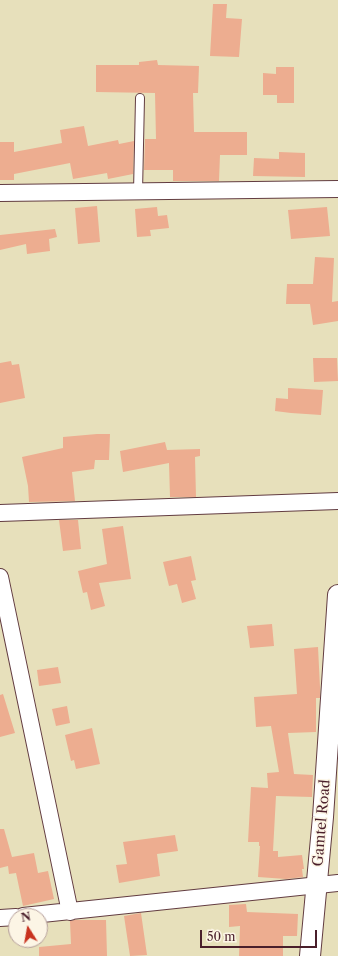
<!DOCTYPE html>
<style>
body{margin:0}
#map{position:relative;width:338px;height:956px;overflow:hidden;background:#e7e0bb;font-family:"Libre Caslon Text",serif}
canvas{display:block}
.north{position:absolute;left:8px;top:908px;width:40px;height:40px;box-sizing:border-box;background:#fcf5e5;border:1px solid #b59f9b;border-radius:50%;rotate:349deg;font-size:11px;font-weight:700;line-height:16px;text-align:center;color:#4a1f2b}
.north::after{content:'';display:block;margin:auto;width:14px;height:18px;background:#c8321e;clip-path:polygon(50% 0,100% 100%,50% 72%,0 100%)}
.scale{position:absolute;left:200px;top:930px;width:117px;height:18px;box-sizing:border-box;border:2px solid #4a1f2b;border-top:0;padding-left:5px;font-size:12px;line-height:14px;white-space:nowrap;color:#4a1f2b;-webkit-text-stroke:3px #fcf5e5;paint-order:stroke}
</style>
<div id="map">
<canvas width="338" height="956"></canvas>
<div class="north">N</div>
<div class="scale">50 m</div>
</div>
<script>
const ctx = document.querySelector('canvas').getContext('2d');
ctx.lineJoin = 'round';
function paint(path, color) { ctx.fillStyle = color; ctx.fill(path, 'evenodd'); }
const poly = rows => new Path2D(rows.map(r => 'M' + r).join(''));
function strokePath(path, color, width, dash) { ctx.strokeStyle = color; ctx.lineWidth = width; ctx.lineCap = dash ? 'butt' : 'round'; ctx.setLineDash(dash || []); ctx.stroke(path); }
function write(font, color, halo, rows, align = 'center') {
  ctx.font = font + ' "Libre Caslon Text",serif'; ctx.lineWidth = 3; ctx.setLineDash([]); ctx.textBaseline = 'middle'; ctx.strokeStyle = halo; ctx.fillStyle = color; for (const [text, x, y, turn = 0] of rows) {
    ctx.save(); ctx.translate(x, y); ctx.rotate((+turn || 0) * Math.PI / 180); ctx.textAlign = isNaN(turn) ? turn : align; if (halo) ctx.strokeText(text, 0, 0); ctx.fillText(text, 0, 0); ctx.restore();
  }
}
paint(poly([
 [213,4,227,4,226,18,242,19,239,57,210,56],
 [157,60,158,65,199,66,198,93,193,93,194,132,247,132,247,155,220,155,219,181,173,181,173,170,144,170,145,139,156,139,155,93,96,92,96,65,139,65,139,62],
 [276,67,294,67,294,103,277,103,277,95,263,95,263,73,276,74],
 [84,126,88,146,118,140,119,144,134,141,133,174,108,179,107,173,73,179,70,163,14,174,14,180,0,180,0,142,14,142,14,152,62,143,60,130],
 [279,152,305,153,305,177,253,176,254,158,279,159],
 [97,206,100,242,78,244,75,208],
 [157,207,158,216,167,215,169,228,150,230,151,236,137,237,135,209],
 [327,207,330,236,291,239,288,210],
 [55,229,57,237,49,239,50,251,27,254,26,244,0,250,0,235],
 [315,257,334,258,332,302,338,301,338,321,313,325,310,304,286,304,287,284,313,284],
 [313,358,337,358,338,381,314,382],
 [11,361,12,365,19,364,25,398,0,403,0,363],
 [288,388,323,390,321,415,291,413,275,411,276,398,288,399],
 [97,434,110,434,109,460,95,460,94,469,72,472,75,501,29,502,28,486,22,457,63,448,63,437],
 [165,442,167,450,200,449,200,456,195,457,196,497,170,497,169,463,123,472,120,451],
 [59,520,78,520,81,549,63,551],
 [123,526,131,579,99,583,105,606,91,610,87,592,83,593,78,571,107,564,102,529],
 [191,556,196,580,191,581,196,599,182,603,177,584,169,586,163,562],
 [272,624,274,646,250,648,247,626],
 [318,647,320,687,320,698,316,698,316,732,288,733,294,774,313,775,312,797,276,796,273,851,278,851,278,857,302,855,304,869,302,869,303,877,286,879,258,877,260,846,259,846,259,842,248,842,251,787,268,788,267,773,279,772,271,726,256,727,254,697,297,694,294,649],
 [58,667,61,683,39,686,37,670],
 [3,694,15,733,0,737,0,695],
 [67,706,70,723,56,726,52,709],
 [92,728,100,764,76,769,74,760,71,761,65,735],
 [0,829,4,829,12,857,34,853,38,873,48,871,54,899,23,906,16,873,9,874,8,866,0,868],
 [175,835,178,851,157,854,160,876,119,883,116,865,127,864,123,842],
 [246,904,247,912,298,914,297,936,283,936,283,956,239,956,240,926,229,927,229,905],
 [141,913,147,955,130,956,124,916],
 [74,920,106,920,107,956,39,956,39,947,71,944,70,921]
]), '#edad90');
const service = poly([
 [138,192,140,98]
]);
const minor = poly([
 [0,193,338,189],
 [0,513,338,501],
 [0,577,70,912],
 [23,916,338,883],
 [0,918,16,917]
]);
const tertiary = poly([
 [310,956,323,817,338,595]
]);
strokePath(service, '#623c41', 10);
strokePath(minor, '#623c41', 18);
strokePath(tertiary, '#623c41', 22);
strokePath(service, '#fff', 8);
strokePath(minor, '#fff', 16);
strokePath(tertiary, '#fff', 20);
write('14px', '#4a1f2b', '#fcf5e5', [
 ["Gamtel Road",322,823,-85]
]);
</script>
